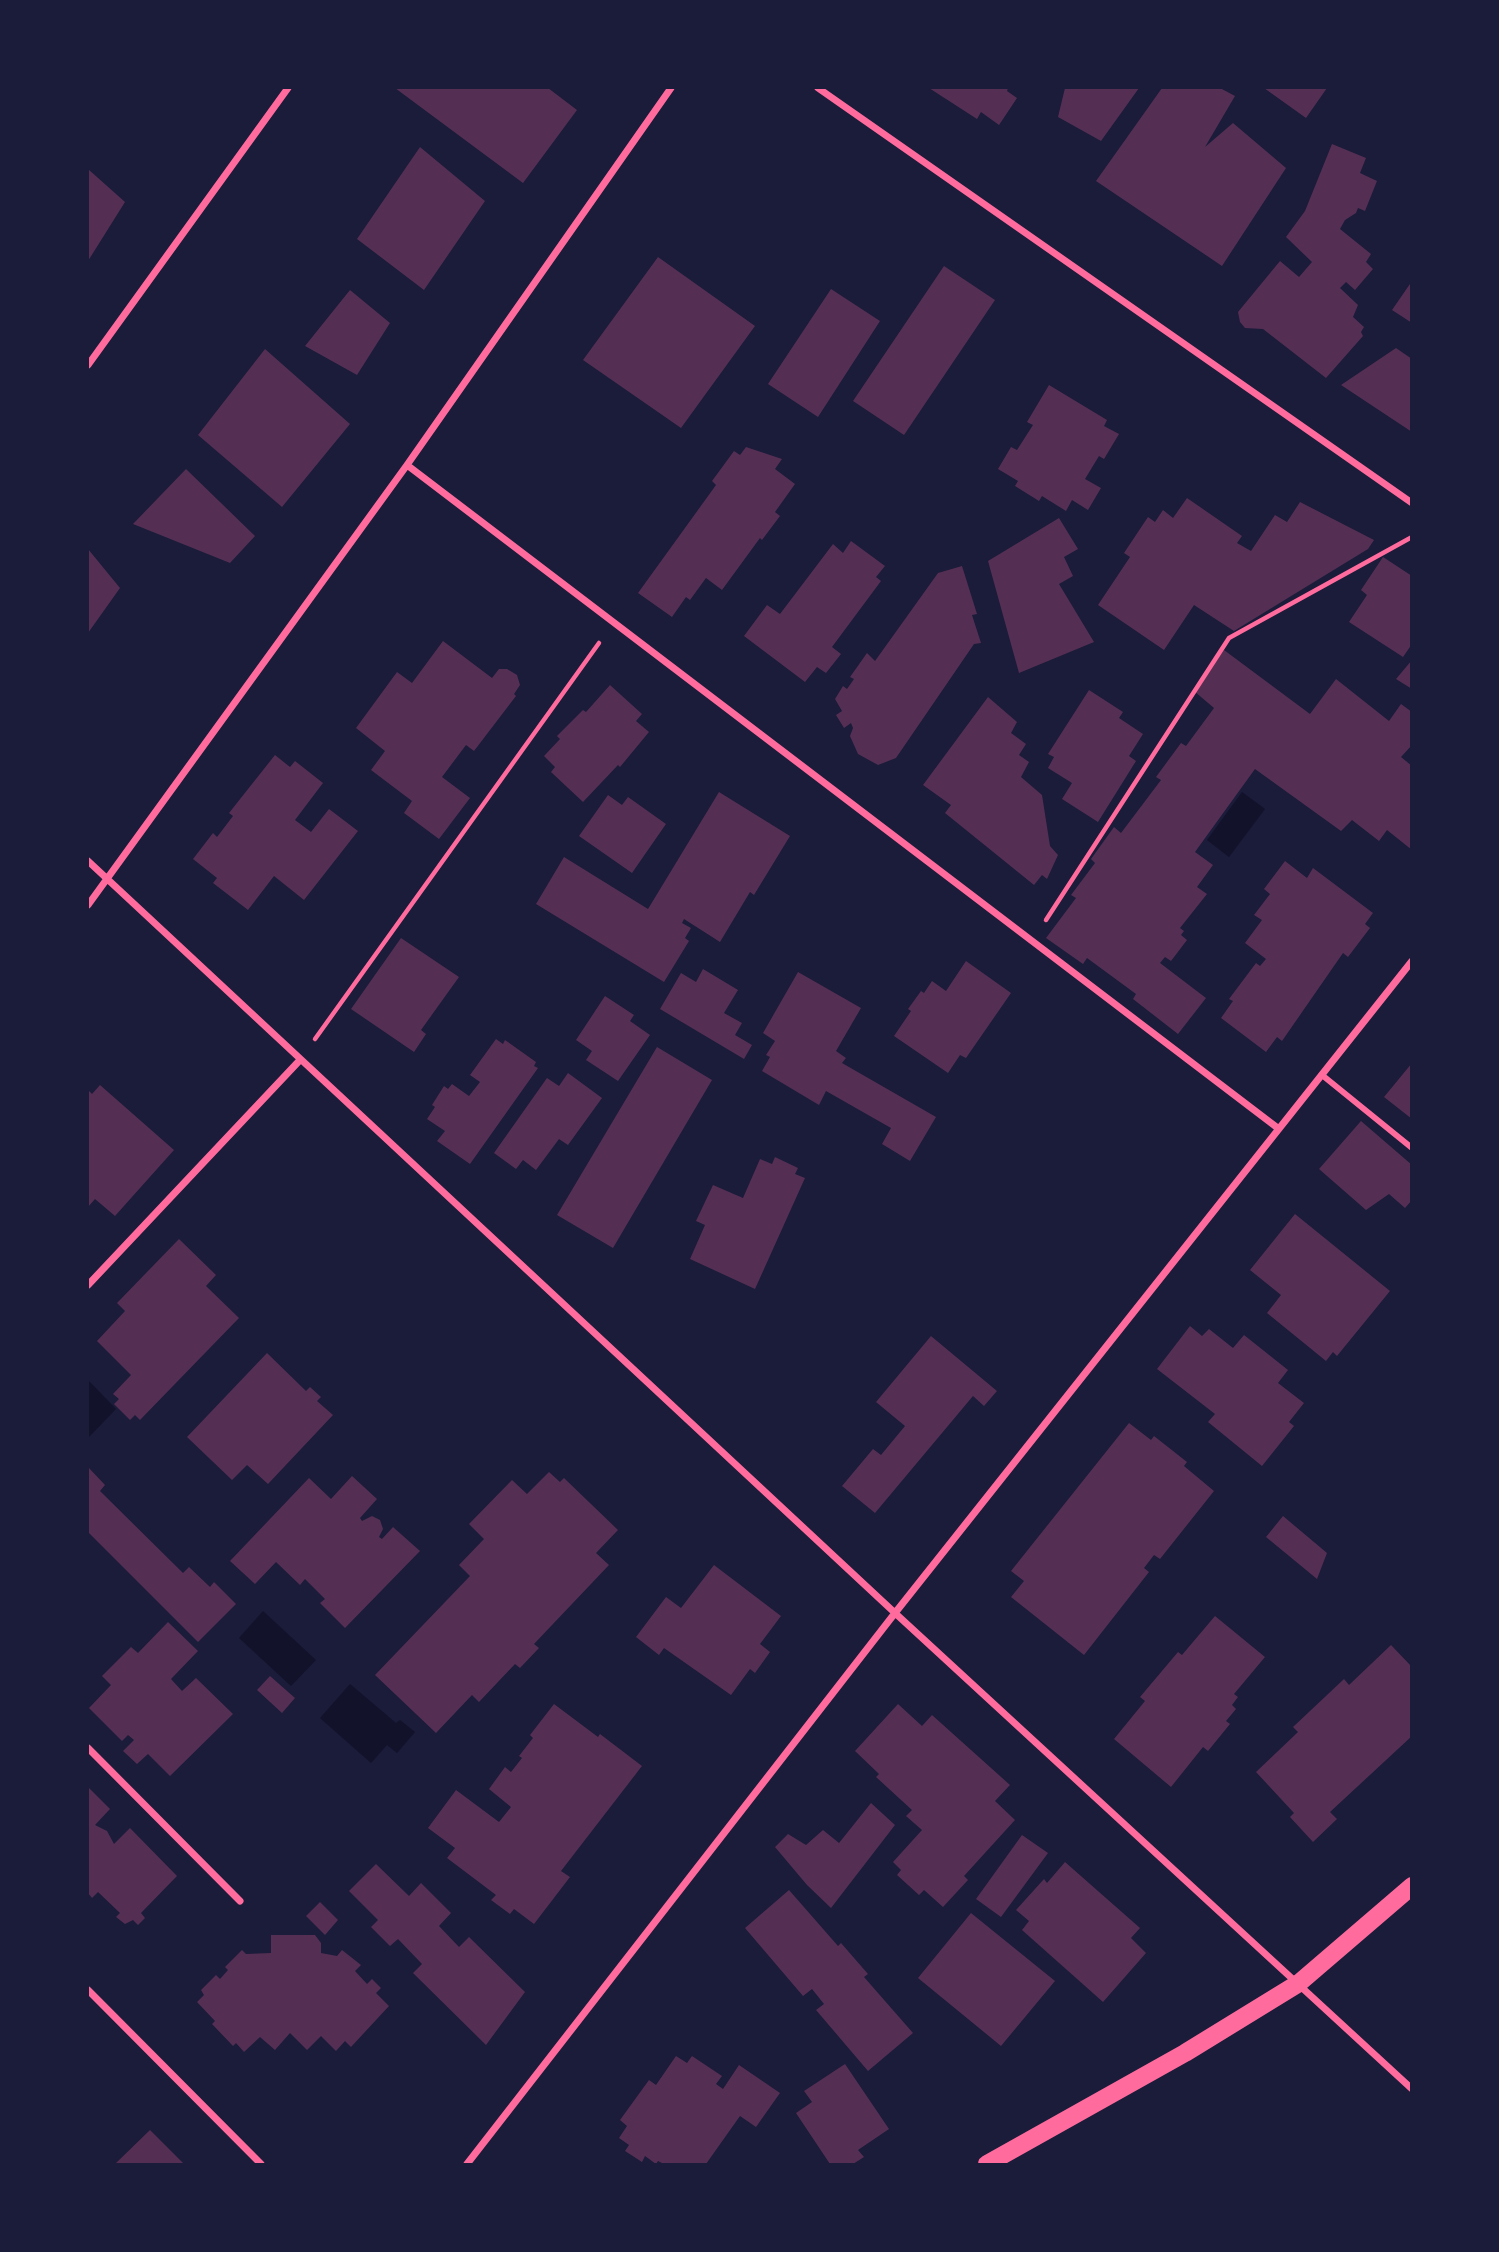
<!DOCTYPE html>
<style>
body{margin:0}
#map{position:relative;width:1499px;height:2252px;overflow:hidden;background:#1b1b3a;font-family:"DM Sans",sans-serif}
canvas{display:block}
.frame{position:absolute;inset:0;border:89px solid #1b1b3a;pointer-events:none}
</style>
<div id="map">
<canvas width="1499" height="2252"></canvas>
<div class="frame"></div>
</div>
<script>
const ctx = document.querySelector('canvas').getContext('2d');
ctx.lineJoin = 'round';
function paint(path, color) { ctx.fillStyle = color; ctx.fill(path, 'evenodd'); }
const poly = rows => new Path2D(rows.map(r => 'M' + r).join(''));
function strokePath(path, color, width, dash) { ctx.strokeStyle = color; ctx.lineWidth = width; ctx.lineCap = dash ? 'butt' : 'round'; ctx.setLineDash(dash || []); ctx.stroke(path); }
paint(poly([
 [1242,792,1265,809,1229,857,1207,840],
 [88,1380,116,1409,88,1438],
 [263,1611,316,1660,291,1686,239,1638],
 [350,1684,396,1723,400,1720,415,1732,397,1753,387,1745,371,1763,320,1718]
]), '#12122b');
paint(poly([
 [395,88,548,88,577,110,523,183],
 [929,88,1008,88,1007,91,1017,98,999,125,981,112,977,119],
 [1065,88,1139,88,1101,141,1058,117],
 [1162,88,1220,88,1235,96,1205,147,1233,123,1286,168,1222,266,1096,181],
 [1264,88,1327,88,1306,118],
 [1332,144,1366,158,1360,173,1377,181,1365,211,1358,208,1356,213,1345,220,1340,229,1371,254,1366,262,1373,269,1355,290,1346,282,1340,288,1358,305,1353,317,1364,327,1361,332,1363,336,1326,378,1263,329,1245,328,1240,322,1238,312,1280,261,1299,277,1312,262,1286,237,1305,211],
 [420,147,485,201,424,290,357,239],
 [88,169,125,202,88,261],
 [658,257,755,326,681,428,583,360],
 [944,266,995,300,904,435,853,401],
 [1412,281,1412,323,1392,310],
 [831,289,880,321,818,417,768,384],
 [350,290,390,323,357,375,305,346],
 [1396,348,1412,359,1412,432,1341,385],
 [265,349,350,424,282,507,198,435],
 [1049,385,1107,420,1104,426,1119,434,1104,459,1099,456,1085,479,1101,488,1088,510,1072,500,1066,511,1042,496,1039,501,1015,486,1018,481,998,469,1011,447,1017,450,1033,425,1027,422],
 [746,447,782,459,775,469,795,484,775,512,780,516,762,540,760,538,722,590,706,578,690,600,686,597,672,617,638,593,716,485,712,481,734,451,740,455],
 [186,469,255,536,230,563,133,524],
 [1187,498,1242,536,1237,543,1251,551,1275,515,1287,522,1300,502,1374,540,1368,549,1234,631,1194,605,1164,650,1098,605,1130,557,1124,553,1148,517,1155,522,1163,510,1173,518],
 [1059,518,1078,549,1064,557,1073,576,1059,584,1094,642,1019,673,988,561],
 [851,541,885,566,876,577,881,581,832,647,841,654,826,673,817,667,805,682,744,636,767,605,780,614,833,544,843,553],
 [88,549,120,588,88,633],
 [1383,557,1412,576,1412,644,1403,657,1349,622,1367,595,1361,590],
 [962,566,977,614,972,615,981,643,974,644,896,758,878,765,858,754,850,736,853,728,851,723,844,728,836,715,842,711,835,699,843,686,847,689,854,679,850,677,867,653,875,661,938,573],
 [443,641,492,678,499,669,507,669,517,675,520,685,514,694,516,696,474,751,466,745,442,777,470,798,439,839,404,813,412,801,371,770,385,751,356,728,397,672,412,683],
 [1224,650,1310,714,1336,679,1389,721,1401,704,1412,712,1412,745,1401,757,1412,766,1412,850,1387,830,1379,841,1352,820,1341,831,1255,769,1195,852,1213,865,1197,887,1207,894,1180,928,1184,931,1181,935,1187,940,1171,961,1165,957,1160,963,1206,998,1178,1034,1133,999,1136,994,1087,958,1083,964,1046,938,1076,898,1071,895,1095,863,1091,859,1114,827,1121,833,1161,780,1156,777,1181,743,1186,746,1214,708,1194,691],
 [1412,660,1412,689,1396,679],
 [610,685,642,714,636,721,649,732,620,767,618,765,583,802,551,772,555,767,544,756,560,739,557,736,583,710,586,712],
 [1089,690,1123,712,1119,718,1143,734,1129,756,1136,761,1098,822,1062,799,1072,783,1048,768,1054,757,1048,754],
 [988,697,1017,722,1011,733,1026,744,1019,755,1029,762,1021,777,1042,795,1050,846,1058,855,1047,879,1042,875,1034,885,945,813,951,805,923,785],
 [275,755,290,767,295,761,323,783,295,820,311,832,329,809,358,831,304,900,274,876,248,910,213,883,217,878,193,859,213,833,217,837,233,816,229,813],
 [719,792,790,836,754,895,750,892,720,942,684,919,682,923,691,928,685,938,689,941,664,982,536,904,564,857,648,909],
 [608,795,622,805,628,797,666,824,632,873,579,836],
 [1285,861,1307,878,1313,868,1373,913,1365,924,1370,928,1348,957,1343,953,1282,1041,1277,1037,1266,1052,1221,1018,1233,1001,1229,999,1256,963,1260,966,1266,959,1245,943,1262,920,1254,915,1270,894,1264,889],
 [401,938,459,977,421,1030,426,1034,414,1052,351,1009],
 [966,961,1011,993,966,1058,960,1055,948,1073,894,1036,911,1011,908,1009,921,991,924,993,932,981,946,991],
 [703,969,738,990,724,1013,742,1023,735,1035,752,1045,744,1059,660,1009,681,973,696,982],
 [798,972,861,1008,836,1051,846,1058,842,1063,936,1117,910,1161,882,1144,891,1128,826,1091,819,1105,762,1071,770,1057,766,1055,775,1041,763,1033],
 [605,996,634,1015,630,1021,650,1035,618,1081,586,1060,592,1051,576,1040],
 [496,1039,503,1044,505,1040,536,1062,534,1066,538,1068,470,1164,437,1141,445,1131,427,1119,435,1107,432,1105,444,1086,448,1089,452,1084,469,1096,480,1082,470,1075],
 [657,1047,712,1080,613,1248,557,1215],
 [1412,1063,1412,1119,1384,1097],
 [568,1073,602,1098,568,1145,559,1139,536,1170,523,1160,516,1169,494,1153,547,1078,559,1086],
 [100,1085,174,1150,115,1216,95,1199,88,1207,88,1090,92,1094],
 [1361,1121,1412,1165,1412,1200,1405,1208,1389,1194,1366,1210,1319,1169],
 [775,1157,798,1168,795,1174,805,1178,755,1289,690,1259,705,1225,696,1221,713,1185,743,1198,760,1159,772,1164],
 [1295,1214,1390,1291,1337,1356,1333,1352,1326,1361,1267,1313,1281,1295,1250,1270],
 [179,1239,216,1275,206,1286,239,1318,140,1420,135,1415,130,1420,114,1404,119,1399,113,1394,131,1375,97,1341,125,1311,117,1303],
 [1190,1326,1202,1336,1209,1329,1233,1348,1244,1335,1288,1370,1278,1383,1304,1403,1289,1422,1294,1426,1262,1466,1208,1422,1215,1414,1157,1369],
 [931,1336,997,1391,984,1406,973,1396,875,1513,842,1486,873,1449,881,1455,905,1426,876,1402],
 [267,1353,306,1391,310,1387,321,1397,317,1401,333,1415,268,1484,247,1465,232,1480,187,1437],
 [1129,1423,1151,1440,1154,1436,1187,1462,1184,1466,1214,1491,1160,1559,1154,1555,1144,1568,1149,1572,1084,1655,1011,1597,1024,1581,1011,1571],
 [88,1467,105,1485,100,1491,183,1573,189,1567,210,1587,214,1582,236,1604,198,1642,88,1532],
 [549,1472,560,1482,564,1478,618,1530,596,1553,609,1565,534,1644,539,1648,520,1668,515,1664,479,1702,472,1695,436,1733,375,1675,470,1576,459,1565,484,1539,469,1524,512,1480,527,1494],
 [352,1476,377,1499,360,1518,362,1521,372,1516,380,1520,383,1529,379,1537,382,1539,393,1527,420,1551,345,1628,320,1603,325,1599,305,1579,300,1585,276,1562,255,1584,230,1561,309,1478,331,1499],
 [1283,1516,1327,1553,1317,1579,1266,1537],
 [714,1565,781,1616,760,1644,770,1652,755,1673,750,1669,731,1695,664,1648,659,1655,636,1637,666,1597,681,1608],
 [1215,1616,1265,1657,1234,1694,1238,1697,1232,1705,1236,1709,1226,1721,1230,1724,1208,1751,1203,1747,1171,1787,1114,1739,1145,1701,1140,1697,1178,1652,1182,1655],
 [168,1622,198,1651,171,1679,182,1691,196,1678,233,1714,170,1776,148,1754,137,1764,123,1751,134,1740,128,1735,122,1741,89,1708,111,1685,102,1676,131,1647,138,1653],
 [1391,1645,1412,1667,1412,1736,1330,1812,1337,1819,1313,1842,1290,1817,1294,1813,1256,1772,1298,1732,1293,1727,1344,1679,1349,1685],
 [270,1676,295,1698,282,1713,257,1690],
 [554,1704,598,1737,600,1734,642,1766,561,1871,570,1877,534,1924,514,1909,510,1914,491,1900,496,1895,447,1858,455,1848,428,1828,456,1790,499,1822,511,1807,489,1789,505,1767,511,1772,522,1758,519,1756,533,1738,530,1735],
 [898,1704,922,1726,932,1715,1010,1785,995,1801,1015,1820,964,1876,968,1880,943,1907,924,1890,919,1895,897,1875,901,1870,893,1862,922,1830,906,1816,912,1810,876,1777,879,1774,855,1751],
 [88,1787,110,1809,95,1825,107,1831,114,1844,130,1828,177,1876,141,1913,145,1918,138,1925,133,1920,125,1924,116,1917,120,1913,98,1892,92,1898,88,1893],
 [871,1803,895,1825,831,1908,807,1885,775,1847,788,1834,806,1845,823,1830,839,1843],
 [1022,1835,1048,1853,1001,1917,976,1899],
 [1065,1862,1140,1928,1131,1938,1146,1953,1103,2002,1022,1930,1029,1921,1016,1910,1044,1879,1047,1883],
 [376,1864,409,1896,421,1883,451,1913,439,1926,459,1947,469,1937,525,1992,486,2045,413,1973,422,1964,398,1939,390,1946,371,1927,378,1920,349,1891],
 [789,1890,838,1946,841,1943,868,1974,864,1977,913,2033,868,2071,816,2010,824,2004,812,1989,803,1996,745,1928],
 [320,1902,338,1920,325,1935,306,1916],
 [971,1913,1055,1981,1001,2046,918,1978],
 [271,1935,315,1935,321,1943,321,1953,337,1956,342,1950,361,1965,355,1971,367,1984,372,1979,381,1988,376,1993,389,2006,351,2047,345,2041,336,2051,321,2036,307,2050,290,2033,275,2050,260,2037,244,2052,236,2043,233,2046,212,2024,215,2021,197,2002,204,1995,201,1990,216,1975,220,1979,228,1970,225,1967,242,1950,246,1954,271,1953],
 [676,2056,687,2063,692,2056,722,2076,716,2084,723,2089,739,2065,780,2093,756,2127,740,2116,706,2164,664,2164,658,2161,656,2164,645,2156,642,2162,625,2151,629,2145,619,2138,627,2126,620,2120,649,2080,656,2085],
 [845,2064,889,2129,858,2150,864,2157,853,2164,830,2164,796,2113,812,2102,804,2091],
 [150,2130,184,2164,115,2164]
]), '#542f53');
strokePath(poly([
 [1046,920,1229,638,1412,537],
 [315,1039,599,643]
]), '#ff6b9d', 4.5);
strokePath(poly([
 [1322,1075,1412,1148]
]), '#ff6b9d', 6);
strokePath(poly([
 [818,88,1412,503],
 [88,365,288,88],
 [407,465,1279,1129],
 [88,861,895,1613,1412,2089],
 [88,905,407,465,671,88],
 [88,1285,300,1060],
 [88,1748,240,1901],
 [88,1990,261,2164],
 [467,2164,895,1613,1412,961]
]), '#ff6b9d', 7);
strokePath(poly([
 [987,2164,1185,2053,1299,1983,1412,1886]
]), '#ff6b9d', 18);
</script>
